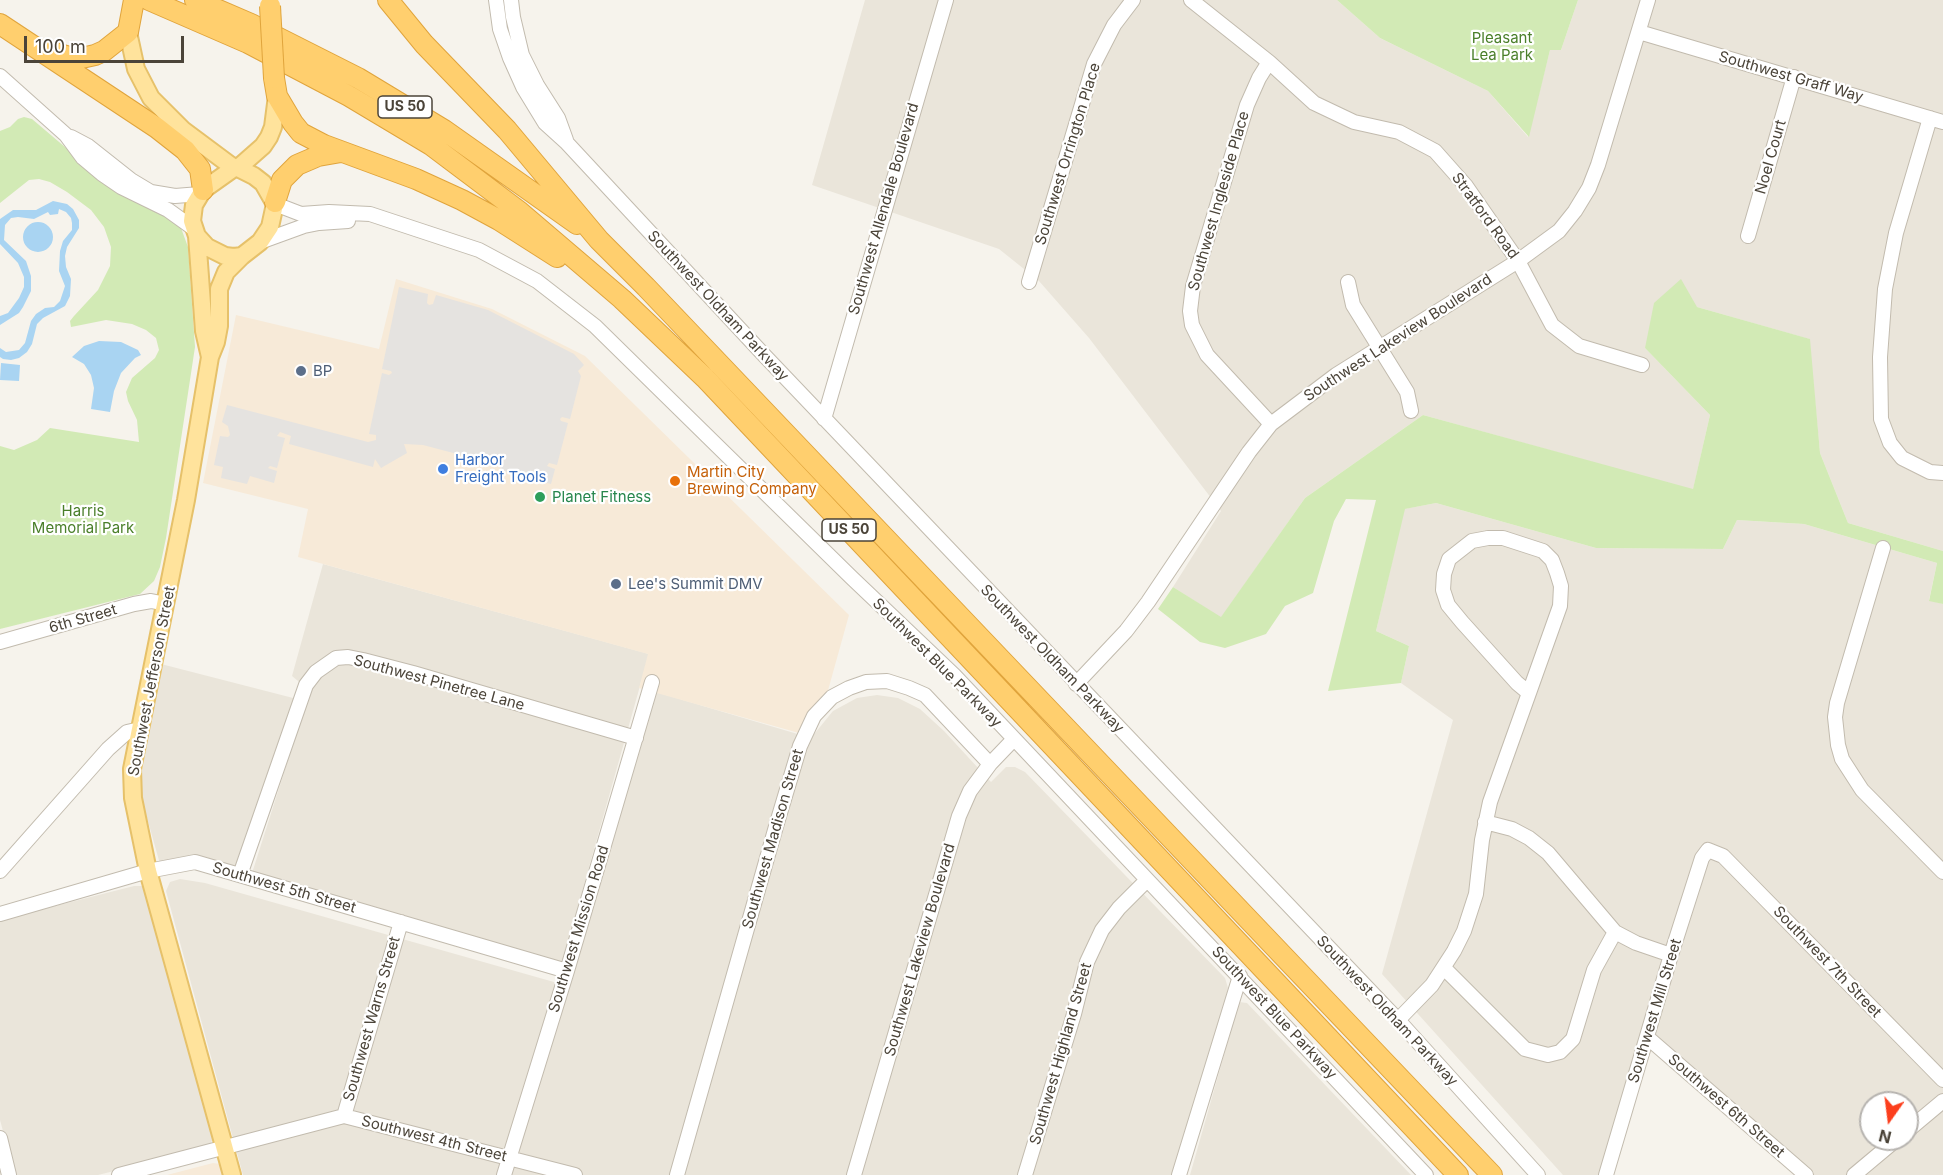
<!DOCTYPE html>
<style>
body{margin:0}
#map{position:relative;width:1943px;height:1175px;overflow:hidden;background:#f6f3ec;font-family:Inter,sans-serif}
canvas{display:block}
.north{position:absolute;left:1859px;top:1091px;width:60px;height:60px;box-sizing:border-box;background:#fff;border:2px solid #b7b4b0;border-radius:50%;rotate:194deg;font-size:16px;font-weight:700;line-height:24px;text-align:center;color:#4b4439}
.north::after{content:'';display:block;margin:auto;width:21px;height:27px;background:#fc3f1d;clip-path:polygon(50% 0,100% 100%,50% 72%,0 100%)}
.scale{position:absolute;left:24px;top:36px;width:160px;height:27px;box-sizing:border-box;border:3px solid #4b4439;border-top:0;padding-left:8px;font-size:18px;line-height:21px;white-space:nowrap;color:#4b4439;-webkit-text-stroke:4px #fff;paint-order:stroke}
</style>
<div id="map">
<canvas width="1943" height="1175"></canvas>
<div class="north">N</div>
<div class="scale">100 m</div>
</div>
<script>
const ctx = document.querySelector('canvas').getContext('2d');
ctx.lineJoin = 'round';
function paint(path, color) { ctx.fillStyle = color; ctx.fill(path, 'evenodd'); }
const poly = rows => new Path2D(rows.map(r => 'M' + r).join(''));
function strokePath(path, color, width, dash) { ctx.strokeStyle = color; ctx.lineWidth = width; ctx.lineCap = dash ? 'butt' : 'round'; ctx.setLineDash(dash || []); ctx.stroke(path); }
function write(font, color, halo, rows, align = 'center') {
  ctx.font = font + ' Inter,sans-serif'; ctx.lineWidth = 4.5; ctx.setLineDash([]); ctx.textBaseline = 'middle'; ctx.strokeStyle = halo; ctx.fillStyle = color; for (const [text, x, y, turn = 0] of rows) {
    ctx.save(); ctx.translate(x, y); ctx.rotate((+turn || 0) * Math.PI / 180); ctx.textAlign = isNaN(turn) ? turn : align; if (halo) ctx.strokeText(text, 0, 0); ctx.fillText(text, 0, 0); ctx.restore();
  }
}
paint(poly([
 [865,0,1337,0,1380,38,1488,91,1528,137,1550,50,1561,50,1578,0,1943,0,1943,551,1848,523,1820,453,1809,339,1697,307,1645,348,1710,415,1693,490,1423,415,1305,498,1221,618,1173,587,1221,511,1089,338,1039,281,999,249,812,185],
 [1436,503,1596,548,1723,549,1737,520,1804,524,1937,563,1929,600,1943,604,1943,1175,1804,1175,1656,1040,1655,1032,1668,950,1599,1175,1563,1175,1382,974,1453,720,1401,683,1409,646,1376,631,1404,509],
 [1871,1103,1907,1103,1907,1139,1871,1139],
 [323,564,649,654,562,963,548,970,254,885,251,879,253,870,310,691,292,676],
 [161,664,297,699,242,870,209,872,160,864,142,800,141,775],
 [656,692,811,738,833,711,857,698,877,695,898,698,920,709,944,731,991,782,1006,767,1015,767,1025,772,1225,978,1228,988,1226,997,1174,1175,243,1175,166,891,170,882,180,879,205,883,568,986],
 [134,886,143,886,147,892,213,1139,209,1146,202,1149,98,1175,15,1175,0,1120,0,920],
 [1239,1002,1247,1003,1411,1175,1190,1175]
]), '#eae5da');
paint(poly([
 [396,279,492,309,585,356,849,615,827,694,799,733,639,688,648,654,298,557,308,509,203,483,236,315,379,349],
 [213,1163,220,1164,225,1169,226,1175,167,1175]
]), '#f7ead8');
paint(poly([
 [1337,0,1578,0,1561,50,1550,50,1529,137,1488,91,1380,38],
 [24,117,32,119,118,192,172,218,181,228,188,247,195,347,166,538,160,567,154,581,140,594,0,629,0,446,14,450,37,440,50,428,139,442,137,420,128,401,126,392,132,378,155,358,159,350,156,338,146,330,132,324,106,320,71,327,70,321,74,316,98,290,110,266,111,247,104,227,91,210,67,192,50,182,39,179,29,180,0,203,0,131,10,127,18,119],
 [1681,279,1697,307,1810,339,1820,453,1848,523,1943,551,1943,604,1929,601,1937,563,1804,524,1737,520,1723,549,1596,548,1436,503,1405,509,1376,631,1409,646,1401,683,1328,691,1376,500,1346,499,1334,521,1313,593,1285,606,1266,634,1225,648,1200,642,1158,609,1173,587,1221,617,1305,498,1423,415,1693,489,1710,415,1645,348,1654,303]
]), '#d2eab5');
paint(poly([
 [399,287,428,294,427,303,429,305,433,304,436,295,488,310,574,354,584,365,578,371,581,376,570,419,562,417,560,419,561,421,568,423,557,465,549,463,547,466,555,469,551,484,504,471,495,464,423,445,404,444,407,453,381,468,375,459,373,467,289,444,291,436,280,432,277,436,285,438,277,468,270,466,268,468,277,471,274,483,250,476,247,484,221,478,223,467,214,465,220,436,228,437,230,435,228,426,222,422,227,405,368,442,376,440,376,435,369,434,382,373,389,375,392,373,391,371,382,369]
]), '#e5e3e0');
paint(poly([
 [53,201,67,204,73,209,79,220,79,228,67,247,65,256,66,267,71,279,70,296,65,306,43,318,37,324,32,344,27,352,19,358,11,360,3,359,0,357,0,348,6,352,19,350,25,343,31,321,36,314,45,308,54,307,60,301,65,286,59,271,60,251,63,241,72,230,72,223,71,218,66,212,59,209,58,214,50,215,48,212,34,219,18,217,11,218,5,225,4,240,26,261,31,276,31,291,23,307,19,313,0,325,0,316,8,313,19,298,24,287,24,277,18,263,0,244,0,219,13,210,36,210],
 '23 237a15 15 0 1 1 30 0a15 15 0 1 1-30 0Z',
 [99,341,121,342,138,350,141,355,135,358,121,373,114,391,110,412,91,409,94,388,91,375,84,364,72,357,84,346],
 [1,363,20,365,19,381,0,380]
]), '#a9d4f2');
const minor = poly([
 [496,0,500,29,510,58,523,87,545,123,566,142,763,354,1398,1020,1538,1175],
 [511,0,513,17,522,55,537,85,558,118,566,140],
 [1191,0,1269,62,1314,103,1354,122,1399,132,1435,151,1466,186,1518,261,1552,325,1579,346,1642,365],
 [1639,32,1943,122],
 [1269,62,1259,78,1247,105,1193,286,1190,311,1192,325,1207,355,1271,424],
 [0,76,66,135,83,158,102,174,121,187,168,210,193,228],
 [1930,118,1896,233,1885,289,1880,357,1881,419,1890,443,1902,458,1930,472,1943,473],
 [71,137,88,146,131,180,151,192,175,196,200,194],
 [275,204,301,214,329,212,370,214,479,250,537,281,595,326,852,578,954,675,1426,1175],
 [1748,236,1794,77],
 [260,242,304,226,319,223,348,221],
 [1029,282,1094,64,1114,25,1133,0],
 [1348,282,1353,305,1407,392,1411,411],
 [824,419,946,0],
 [1488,538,1503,538,1543,551,1552,560,1557,573,1561,586,1560,606,1529,693,1517,683,1462,622,1448,605,1443,590,1444,574,1449,559,1472,541,1488,538],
 [1883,548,1837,703,1835,717,1838,745,1842,759,1862,790,1943,872],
 [0,642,134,604,151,601,166,604],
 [1076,684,1126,631,1148,602,1249,452,1271,424,1336,375,1518,261,1559,231,1575,211,1589,188,1598,165,1648,0],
 [1485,822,1512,829,1529,838,1548,853,1615,932,1636,943,1671,955],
 [0,871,108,749,127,732,140,729],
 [240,875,306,685,316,672,336,658,348,657,363,660,413,673,636,738],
 [0,914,148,871,195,862,567,971],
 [1444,968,1525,1049,1548,1055,1560,1052,1573,1039,1594,970,1615,932],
 [1398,1020,1432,985,1454,951,1464,931,1476,894,1482,840,1490,802,1529,693],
 [1647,1037,1806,1175],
 [344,1116,401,922],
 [1907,1131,1943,1101],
 [0,1138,9,1175],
 [119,1175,344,1116,575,1175],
 [504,1175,567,971,652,682],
 [677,1175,777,823,800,746,814,716,832,697,849,688,866,682,887,681,909,688,925,695,990,764],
 [854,1175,959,816,970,791,990,764,1013,740],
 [1025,1175,1074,1014,1087,962,1102,930,1119,908,1147,880],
 [1179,1175,1240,976],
 [1606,1175,1671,955,1702,858,1708,850,1723,856,1943,1080],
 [1854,1175,1897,1139]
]);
const major = poly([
 [128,32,136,69,151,98,183,130,234,168],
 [234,168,238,168,254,176,263,183,275,204,270,227,260,242,242,256,234,257,225,256,207,247,197,236,192,221,194,205,203,190,234,168],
 [238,168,263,146,269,137,273,127,277,96],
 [197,236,204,331,210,357],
 [232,1175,148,871,133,798,132,769,186,500,210,357,216,342,219,326,219,289,226,272,242,256]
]);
const highway = poly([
 [149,0,248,43,349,96,431,145,520,212,622,299,705,378,1458,1175],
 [195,0,251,24,358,78,444,130,577,224],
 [388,0,424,44,507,130,599,240,646,287,1492,1175],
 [0,24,157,128,185,150,200,169,203,190],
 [49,51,77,59,95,55,104,51,128,32,134,0],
 [274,78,277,96,293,123,301,133,324,145,416,179,462,200,499,220,557,257],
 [275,202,282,180,297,165,318,156,341,152]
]);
strokePath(minor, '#c2bbae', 16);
strokePath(major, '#e6c16a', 20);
strokePath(highway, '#e0a43c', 22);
strokePath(minor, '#fff', 14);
strokePath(major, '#ffe39c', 16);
strokePath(highway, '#ffcf6e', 20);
const highwayBridge = poly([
 [270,6,274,78]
]);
strokePath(highwayBridge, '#e0a43c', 22, []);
strokePath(highwayBridge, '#ffcf6e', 20);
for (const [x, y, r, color] of [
 [301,371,6,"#5c6f8a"],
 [443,469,6,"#3f7fe0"],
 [675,481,6,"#e8710a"],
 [540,497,6,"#2e9e5b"],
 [616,584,6,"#5c6f8a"]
]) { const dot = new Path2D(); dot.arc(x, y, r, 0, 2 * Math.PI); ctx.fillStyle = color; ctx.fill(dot); strokePath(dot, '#fff', 2); }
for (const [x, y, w] of [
 [405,107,54],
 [849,530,54]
]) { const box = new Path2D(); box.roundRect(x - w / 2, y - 11, w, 22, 4.5); ctx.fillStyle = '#fff'; ctx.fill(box); strokePath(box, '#4b4439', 1.5); }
write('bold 14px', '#4b4439', null, [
 ["US 50",405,107],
 ["US 50",849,530]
]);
write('15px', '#4a7f2a', '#fff', [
 ["Pleasant",1502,38],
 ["Lea Park",1502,55],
 ["Harris",83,511],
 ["Memorial Park",83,528]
]);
write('15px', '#4b4439', '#fff', [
 ["Southwest Graff Way",1791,77,16],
 ["Southwest Orrington Place",1068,154,-73],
 ["Noel Court",1771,157,-74],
 ["Southwest Ingleside Place",1219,201,-74],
 ["Southwest Allendale Boulevard",884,209,-74],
 ["Stratford Road",1485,216,54],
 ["Southwest Oldham Parkway",718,306,47],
 ["Southwest Lakeview Boulevard",1398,338,-33],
 ["6th Street",83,619,-16],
 ["Southwest Oldham Parkway",1052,659,46],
 ["Southwest Blue Parkway",937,663,45],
 ["Southwest Jefferson Street",152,681,-79],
 ["Southwest Pinetree Lane",439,683,15],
 ["Southwest Madison Street",773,839,-74],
 ["Southwest 5th Street",284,888,16],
 ["Southwest Mission Road",579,929,-73],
 ["Southwest Lakeview Boulevard",920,950,-74],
 ["Southwest 7th Street",1827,962,46],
 ["Southwest Oldham Parkway",1387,1011,47],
 ["Southwest Mill Street",1655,1011,-73],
 ["Southwest Blue Parkway",1274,1013,47],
 ["Southwest Warns Street",372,1019,-74],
 ["Southwest Highland Street",1061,1054,-74],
 ["Southwest 6th Street",1726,1106,41],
 ["Southwest 4th Street",434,1139,14]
]);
write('15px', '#4e5e75', '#fff', [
 ["BP",313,371],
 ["Lee's Summit DMV",628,584]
], 'left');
write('15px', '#366cbe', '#fff', [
 ["Harbor",455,460],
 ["Freight Tools",455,477]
], 'left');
write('15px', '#c56008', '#fff', [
 ["Martin City",687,472],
 ["Brewing Company",687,489]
], 'left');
write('15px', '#27864d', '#fff', [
 ["Planet Fitness",552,497]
], 'left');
</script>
